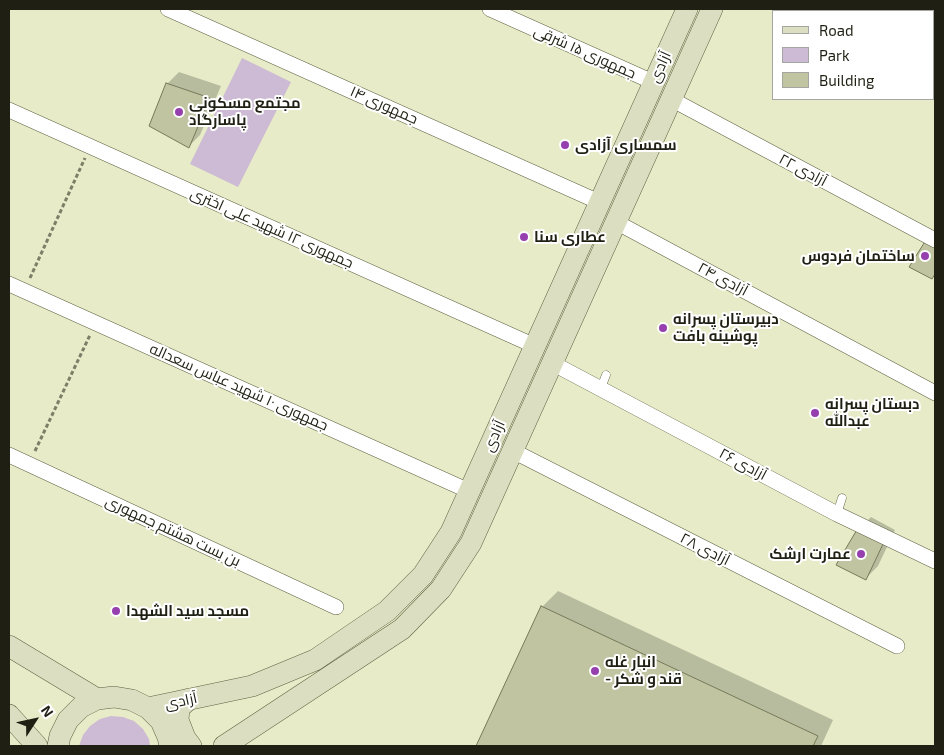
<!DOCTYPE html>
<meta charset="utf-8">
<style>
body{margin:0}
#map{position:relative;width:944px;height:755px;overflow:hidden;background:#e7ebc7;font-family:"Exo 2",sans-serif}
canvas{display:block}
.frame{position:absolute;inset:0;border:10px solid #1f2013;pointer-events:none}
.legend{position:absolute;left:772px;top:10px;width:162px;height:90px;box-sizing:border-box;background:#fff;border:1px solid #a5a6a1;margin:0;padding:6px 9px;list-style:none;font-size:15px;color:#1f2013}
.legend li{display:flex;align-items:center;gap:10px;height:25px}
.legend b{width:25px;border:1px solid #a5a6a1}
.north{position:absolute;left:10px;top:695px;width:50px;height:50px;-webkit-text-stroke:4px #fff;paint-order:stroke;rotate:55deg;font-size:14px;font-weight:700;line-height:20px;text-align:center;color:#1f2013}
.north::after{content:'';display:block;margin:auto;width:18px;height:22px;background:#1f2013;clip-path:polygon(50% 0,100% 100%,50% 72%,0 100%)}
</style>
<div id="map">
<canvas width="944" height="755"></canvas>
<div class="frame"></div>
<ul class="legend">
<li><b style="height:6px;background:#dcdec1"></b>Road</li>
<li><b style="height:14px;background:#cdbad4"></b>Park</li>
<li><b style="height:14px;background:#c0c4a1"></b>Building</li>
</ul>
<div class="north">N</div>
</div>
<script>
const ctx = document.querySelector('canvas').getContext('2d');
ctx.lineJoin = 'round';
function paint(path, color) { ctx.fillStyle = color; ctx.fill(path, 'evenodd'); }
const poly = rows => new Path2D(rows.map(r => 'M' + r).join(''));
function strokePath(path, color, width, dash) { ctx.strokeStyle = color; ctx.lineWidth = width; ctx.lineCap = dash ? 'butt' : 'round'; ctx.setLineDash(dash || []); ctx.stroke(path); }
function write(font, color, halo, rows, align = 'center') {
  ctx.font = font + ' "Exo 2",Cairo,sans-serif'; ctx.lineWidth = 4; ctx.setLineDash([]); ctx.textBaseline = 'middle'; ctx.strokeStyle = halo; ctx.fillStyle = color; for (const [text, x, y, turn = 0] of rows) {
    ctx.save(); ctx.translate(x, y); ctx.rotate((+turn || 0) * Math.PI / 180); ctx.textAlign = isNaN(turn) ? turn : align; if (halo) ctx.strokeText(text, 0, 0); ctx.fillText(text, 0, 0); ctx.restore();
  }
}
paint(poly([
 [242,58,291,82,238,187,190,164],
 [111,716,123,717,134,721,143,729,149,739,150,746,79,746,83,735,90,726,100,719]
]), '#cdbad4');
paint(poly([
 [179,72,221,86,200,135,188,147,167,84],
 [871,517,895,530,878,566,866,578,859,529],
 [558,591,833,720,821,746,477,746,542,607]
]), '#0003');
const building = poly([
 [166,83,210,98,189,148,149,126,166,83],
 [926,240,935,245,935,274,932,279,909,267,926,240],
 [858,528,884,542,866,580,836,565,858,528],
 [541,606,818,736,813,746,476,746,541,606]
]);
paint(building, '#c0c4a1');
strokePath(building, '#757958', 1);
const lane = poly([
 [601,388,606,375],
 [837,514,842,498]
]);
const street = poly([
 [168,9,599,202],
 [490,9,653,82],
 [847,9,851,11],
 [925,9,930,11],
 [933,54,935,56],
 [671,99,935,240],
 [9,110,535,346],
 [616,222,935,393],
 [9,284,469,491],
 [552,363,837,514,935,561],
 [513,451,897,646],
 [9,455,336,607]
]);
const secondary = poly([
 [9,646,97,699],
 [189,699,179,708,178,720,185,738,191,746],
 [148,708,252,686,315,660,387,611,423,575,451,532,687,9],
 [9,715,37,746],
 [58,746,60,736,68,720,81,707,97,699,114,697,132,700,148,708,161,721,168,737,170,746],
 [224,746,402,629,441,589,471,543,712,9]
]);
strokePath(lane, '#5f6242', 9);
strokePath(street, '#5f6242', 16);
strokePath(secondary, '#5f6242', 22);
strokePath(poly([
 [30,278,85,158],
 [35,451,90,335]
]), '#7c7e67', 3, [4, 2.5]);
strokePath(lane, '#fff', 8);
strokePath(street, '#fff', 15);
strokePath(secondary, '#dcdec1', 21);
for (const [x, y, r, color] of [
 [179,112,5,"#9540ae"],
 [565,145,5,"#9540ae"],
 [524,237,5,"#9540ae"],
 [925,256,5,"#9540ae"],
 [663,328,5,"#9540ae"],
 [815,413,5,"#9540ae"],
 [861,554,5,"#9540ae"],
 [116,611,5,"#9540ae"],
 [595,671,5,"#9540ae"]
]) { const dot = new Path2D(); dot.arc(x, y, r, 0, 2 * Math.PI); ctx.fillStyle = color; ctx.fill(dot); strokePath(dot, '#fff', 2); }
write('15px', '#1f2013', '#fff', [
 ["جمهوری ۱۵ شرقی",585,52,24],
 ["آزادی",660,67,-66],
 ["جمهوری ۱۴",384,105,24],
 ["آزادی ۲۲",803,170,28],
 ["جمهوری ۱۲ شهید علی اختری",272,228,24],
 ["آزادی ۲۴",723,279,28],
 ["جمهوری ۱۰ شهید عباس سعداله",239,387,24],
 ["آزادی",494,436,-66],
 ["آزادی ۲۶",743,464,28],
 ["بن بست هشتم جمهوری",173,531,25],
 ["آزادی ۲۸",705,549,27],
 ["آزادی",181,701,-12]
]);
write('bold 15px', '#1f2013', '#fff', [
 ["مجتمع مسکونی",189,103],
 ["پاسارگاد",189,120],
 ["سمساری آزادی",575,145],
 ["عطاری سنا",534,237],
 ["ساختمان فردوس",915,256,"right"],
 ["دبیرستان پسرانه",673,319],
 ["پوشینه بافت",673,336],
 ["دبستان پسرانه",825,404],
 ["عبدالله",825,421],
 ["عمارت ارشک",851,554,"right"],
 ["مسجد سید الشهدا",126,611],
 ["انبار غله",605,662],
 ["- قند و شکر",605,679]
], 'left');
</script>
